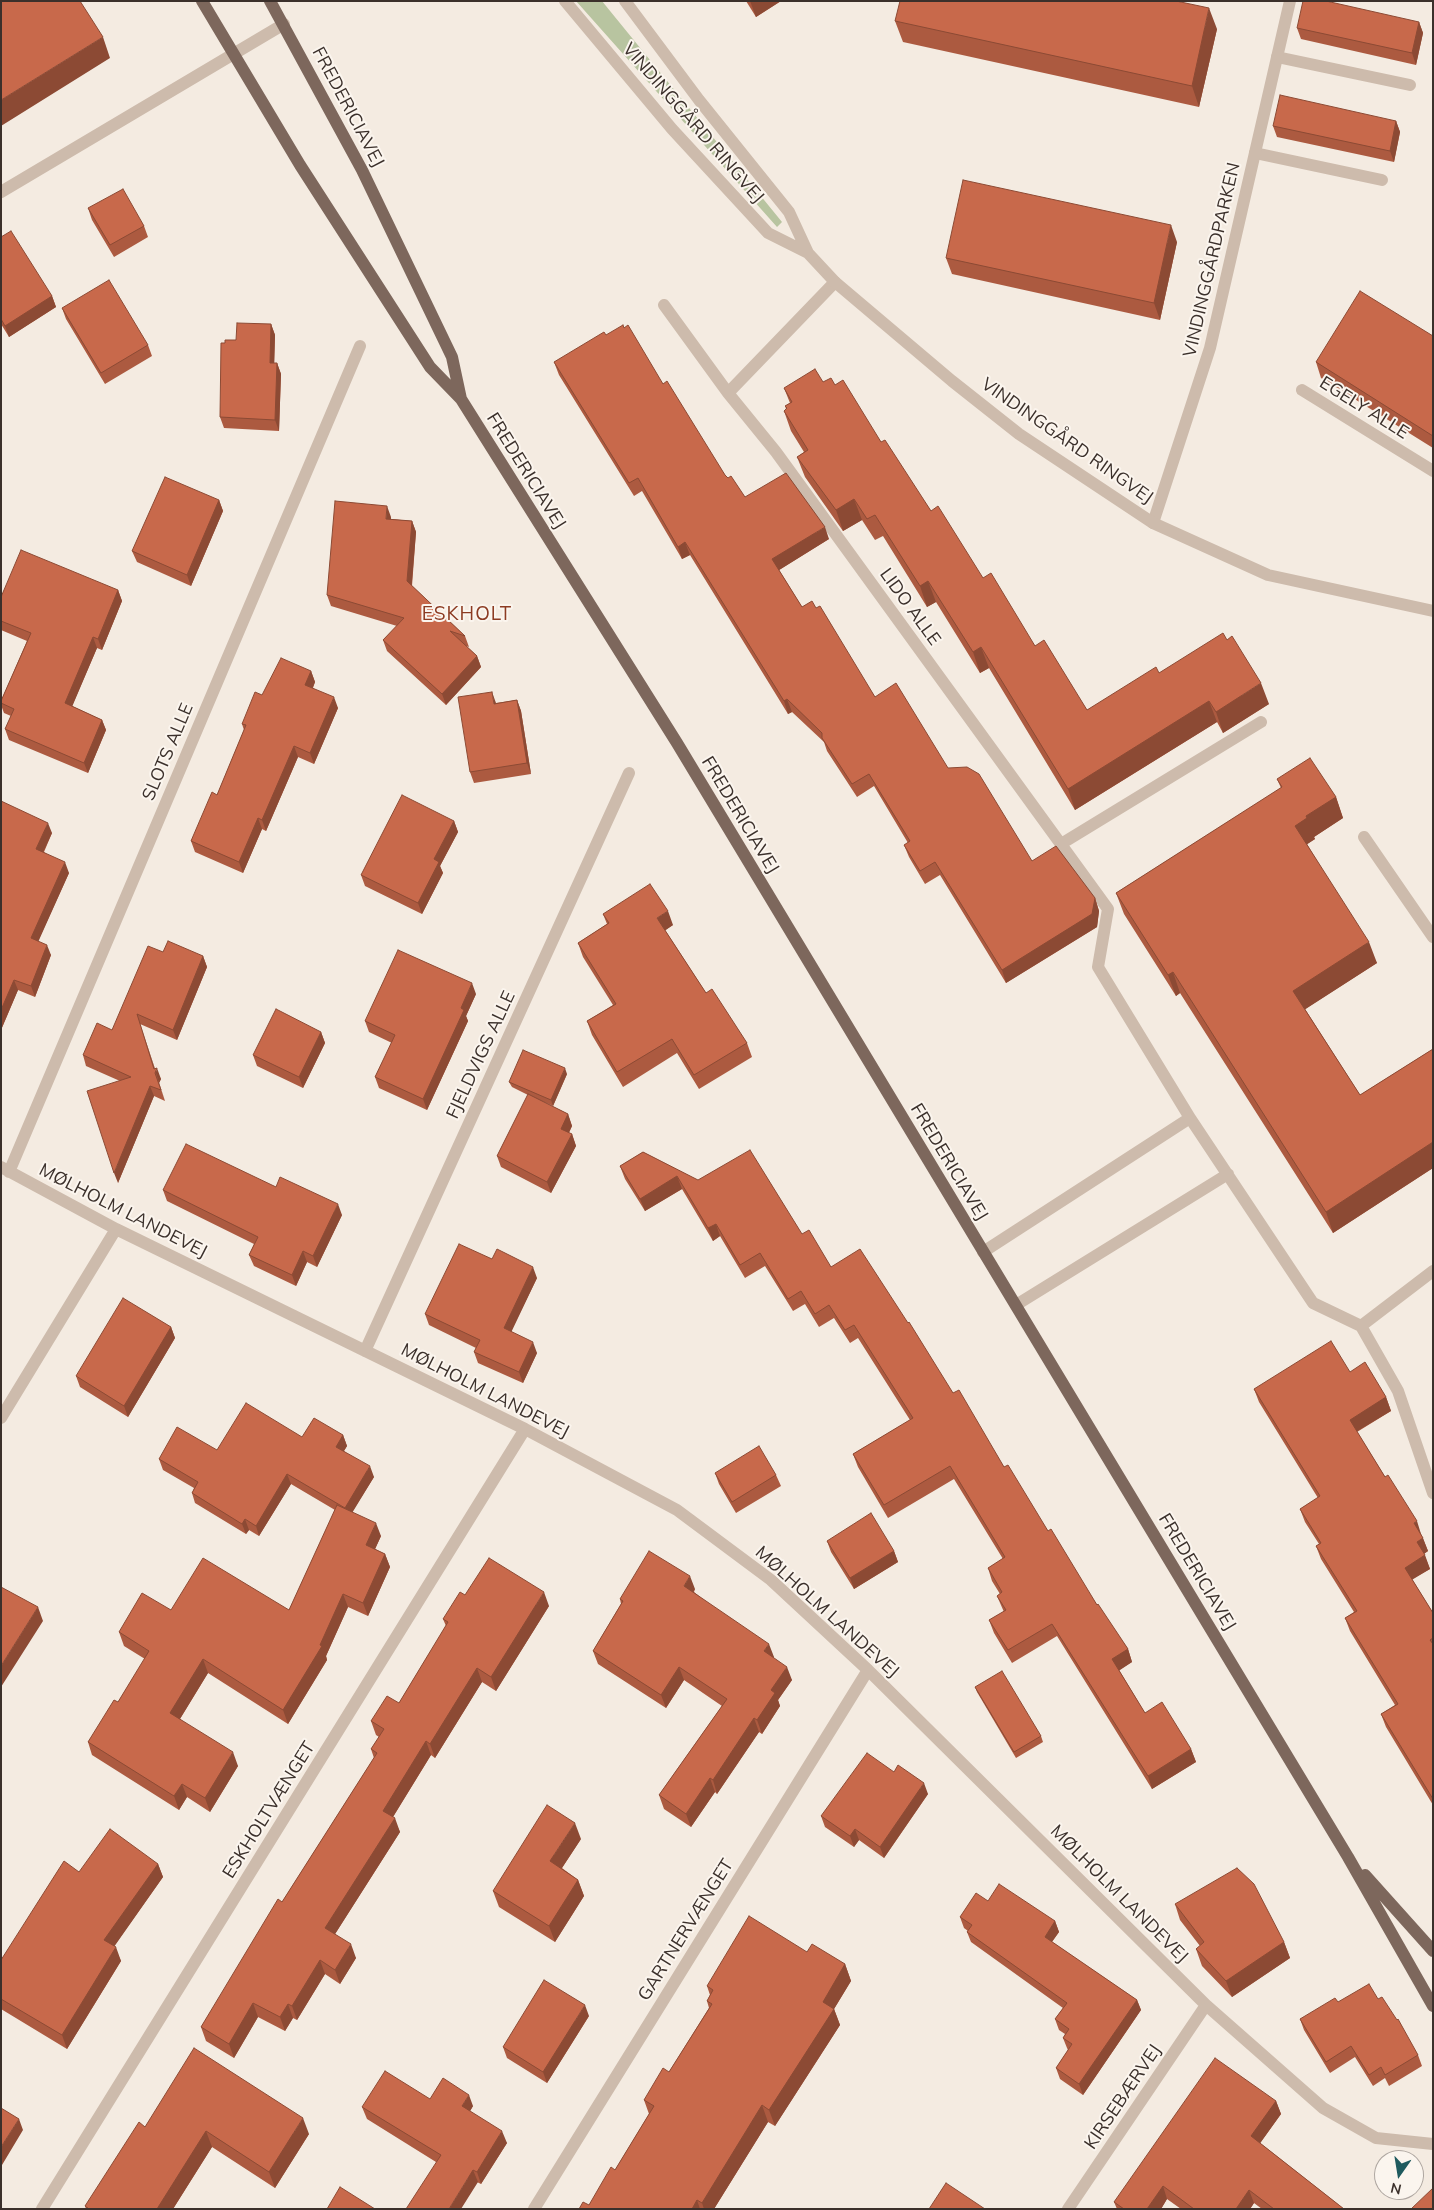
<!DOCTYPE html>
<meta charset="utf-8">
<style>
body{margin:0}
#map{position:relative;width:1434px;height:2210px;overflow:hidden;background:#f4ebe1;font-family:Mulish,sans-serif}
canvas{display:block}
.frame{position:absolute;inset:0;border:2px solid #3b302b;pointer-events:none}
.north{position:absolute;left:1374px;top:2150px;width:50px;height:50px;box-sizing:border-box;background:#fbf5ee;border:1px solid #aea6a0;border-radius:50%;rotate:193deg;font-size:14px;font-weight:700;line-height:20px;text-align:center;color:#3b302b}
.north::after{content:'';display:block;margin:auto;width:18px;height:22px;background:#1f5a5e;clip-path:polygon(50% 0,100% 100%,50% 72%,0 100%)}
</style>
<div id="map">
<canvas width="1434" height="2210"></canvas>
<div class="frame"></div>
<div class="north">N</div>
</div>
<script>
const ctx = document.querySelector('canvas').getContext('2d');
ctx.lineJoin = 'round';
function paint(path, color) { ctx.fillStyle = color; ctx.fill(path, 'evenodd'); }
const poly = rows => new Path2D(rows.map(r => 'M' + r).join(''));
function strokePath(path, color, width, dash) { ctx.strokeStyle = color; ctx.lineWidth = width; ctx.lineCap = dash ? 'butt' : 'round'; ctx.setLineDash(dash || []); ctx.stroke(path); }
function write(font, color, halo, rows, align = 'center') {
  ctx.font = font + ' Mulish,sans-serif'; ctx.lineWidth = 4; ctx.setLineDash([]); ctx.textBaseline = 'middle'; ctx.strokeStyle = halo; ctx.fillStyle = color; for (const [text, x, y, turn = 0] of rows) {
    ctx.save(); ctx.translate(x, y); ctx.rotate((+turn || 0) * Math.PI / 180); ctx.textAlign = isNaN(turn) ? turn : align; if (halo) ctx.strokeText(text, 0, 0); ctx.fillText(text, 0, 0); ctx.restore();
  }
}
paint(poly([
 [576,1,602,1,606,6,782,222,777,227]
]), '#b8c4a0');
strokePath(poly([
 [1277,57,1410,85],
 [1255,153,1382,180]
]), '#cdbbac', 12);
strokePath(poly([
 [1,192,284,24],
 [664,305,728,393,776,452,1108,909,1098,967,1190,1118,1313,1303,1361,1326],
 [1302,390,1433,471],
 [728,393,835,282],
 [1153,523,1210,348,1290,1],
 [1364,837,1433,937],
 [1061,844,1261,722],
 [1,1167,116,1229,525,1429,677,1510,771,1580,868,1670,1206,2005,1323,2108,1376,2138,1433,2144],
 [9,1172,360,346],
 [983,1252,1190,1118],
 [1016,1305,1228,1174],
 [1361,1326,1398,1391,1433,1493],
 [1361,1326,1433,1271],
 [365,1351,629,773],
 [1,1418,116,1229],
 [42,2209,525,1429],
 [534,2209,868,1670],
 [1068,2209,1206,2005]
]), '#cdbbac', 12);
strokePath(poly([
 [565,1,672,129,768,233,808,253],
 [625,1,699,100,789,212,808,253,835,282,952,381,1019,434,1153,523,1268,575,1433,611]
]), '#cdbbac', 12);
strokePath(poly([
 [202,1,300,165,430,367,461,399,677,743,1348,1857,1433,2006],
 [270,1,362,170,452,357,461,399],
 [1365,1875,1433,1951]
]), '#7d675c', 12);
paint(poly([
 [746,1,781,1,756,17],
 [895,21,1217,29,1199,107,903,42],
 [1419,22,1423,33,1416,65,1301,39,1297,28],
 [1396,121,1400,132,1394,162,1277,137,1273,126],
 [88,208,144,226,148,237,114,257,92,220],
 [1,237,52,296,56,307,9,337,1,324],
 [1177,242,1160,320,952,274,946,258],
 [62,308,148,345,152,356,105,384,66,319],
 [271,324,275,335,274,363,277,363,281,374,279,431,224,428,220,417,225,343,236,340],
 [606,335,663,384,725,475,745,497,829,539,779,570,802,607,816,608,875,697,948,768,1032,861,1095,898,1099,911,1097,927,1006,983,940,875,925,884,909,857,904,845,908,843,874,786,857,797,827,751,824,742,792,712,788,714,690,555,682,559,642,491,634,496,559,375,554,362],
 [1433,336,1433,448,1321,378,1316,362],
 [823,382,835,385,881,442,931,511,1035,646,1087,710,1159,673,1269,704,1223,733,1217,722,1075,810,989,668,980,673,936,602,927,607,883,536,875,540,862,520,843,531,805,477,797,457,804,452,791,431,784,411,786,409,785,406,790,403,784,388],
 [219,500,223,511,191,586,137,562,132,551],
 [391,517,391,519,412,521,416,532,412,586,465,636,469,647,466,646,477,656,481,667,446,705,387,651,383,640,397,626,331,606,327,595],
 [118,590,122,601,102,650,97,648,72,706,102,720,106,730,88,773,9,740,5,729,11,716,4,713,1,705,1,701,27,641,1,630,1,597],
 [311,671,315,682,313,688,338,708,314,764,298,757,266,831,262,829,243,873,195,852,191,841,217,795,244,730,242,724,262,695],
 [517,700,521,711,531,774,474,783,470,772,496,703],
 [1277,779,1336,797,1343,818,1314,837,1315,839,1307,844,1377,963,1305,1009,1360,1095,1433,1049,1433,1168,1333,1233,1180,993,1176,996,1124,914,1116,893,1281,788],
 [1,801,52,833,44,852,69,873,38,941,51,955,35,997,18,990,1,1030],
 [454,821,458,832,440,866,443,873,422,914,365,886,361,875],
 [603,914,673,925,665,930,706,993,747,1043,752,1057,699,1089,677,1053,623,1087,592,1035,587,1021,613,1005,583,957,578,943,607,924],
 [163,952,203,956,207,967,177,1040,140,1024,155,1069,161,1079,159,1083,165,1101,154,1096,118,1183,120,1081,86,1066,83,1055,112,1030],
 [476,994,466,1016,468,1021,427,1110,379,1088,375,1077,392,1043,369,1032,365,1021],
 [321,1032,325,1043,303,1088,257,1066,253,1055],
 [567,1074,553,1106,542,1101,568,1114,572,1126,569,1133,572,1134,576,1146,551,1193,501,1167,497,1156,528,1095,512,1087,509,1082],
 [643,1152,802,1234,831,1267,953,1393,1048,1531,1097,1605,1128,1649,1132,1662,1119,1670,1145,1713,1191,1749,1196,1762,1152,1789,1057,1636,1012,1663,994,1633,989,1620,1004,1612,997,1596,1000,1594,992,1581,988,1568,1003,1559,954,1479,888,1518,858,1467,853,1454,910,1420,858,1338,850,1343,834,1318,819,1327,805,1304,793,1311,765,1266,745,1278,720,1236,713,1241,682,1189,645,1211,625,1179,620,1166],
 [276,1187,342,1215,317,1267,307,1262,296,1286,254,1266,249,1255,254,1244,167,1201,163,1190],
 [492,1259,537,1278,511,1331,537,1353,523,1383,478,1363,474,1352,476,1348,429,1325,425,1314],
 [171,1327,175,1338,128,1417,80,1387,76,1376],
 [1350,1372,1386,1397,1391,1411,1357,1432,1421,1534,1428,1551,1424,1554,1430,1569,1412,1579,1433,1613,1433,1805,1386,1727,1381,1714,1395,1705,1350,1631,1345,1618,1354,1612,1321,1559,1316,1546,1319,1544,1305,1522,1300,1509,1318,1498,1259,1402,1254,1389],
 [343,1435,347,1446,344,1451,374,1477,352,1512,381,1536,375,1549,385,1554,390,1567,368,1616,348,1607,326,1656,327,1660,288,1724,208,1673,180,1719,238,1766,210,1812,187,1797,179,1810,92,1755,88,1742,118,1702,145,1659,124,1646,119,1632,171,1610,289,1610,335,1510,291,1484,259,1536,249,1530,246,1534,195,1503,192,1493,194,1488,163,1470,159,1459,302,1437],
 [715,1473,776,1475,781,1486,736,1513,719,1484],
 [827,1541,894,1551,898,1562,854,1589,831,1552],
 [695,1589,694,1592,774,1657,773,1658,792,1680,778,1700,780,1706,762,1734,759,1732,717,1794,715,1792,691,1827,664,1809,659,1795,722,1706,684,1680,666,1708,598,1664,593,1651,621,1604,620,1599],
 [465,1595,549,1606,496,1691,482,1682,435,1758,431,1755,393,1817,400,1832,335,1934,356,1958,340,1984,325,1974,297,2020,293,2018,285,2031,258,2017,234,2058,206,2041,201,2027,282,1902,374,1758,371,1749,379,1737,376,1735,371,1721,399,1703,446,1626,443,1619],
 [975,1687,1041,1736,1043,1742,1016,1758,977,1692],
 [894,1772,928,1794,884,1858,859,1840,854,1847,825,1827,821,1816],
 [581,1839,562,1868,578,1880,584,1896,555,1942,499,1907,493,1891],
 [158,1864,163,1877,114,1946,121,1961,67,2049,1,2009,1,1960,79,1872],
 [988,1901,1055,1921,1059,1932,1052,1942,1137,2000,1141,2010,1083,2095,1060,2079,1056,2068,1068,2050,1067,2048,1063,2038,1065,2034,1059,2030,1055,2019,1063,2008,971,1942,967,1932,968,1931,964,1928,960,1917],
 [1175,1904,1284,1942,1290,1958,1232,1997,1202,1966,1196,1949,1200,1946,1180,1920],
 [807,1952,845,1964,851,1981,834,2009,840,2025,775,2126,768,2122,714,2209,579,2209,589,2205,615,2170,649,2114,644,2100,669,2072,709,2008,707,2001,710,1995,707,1986],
 [1378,1999,1418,2055,1422,2066,1389,2086,1385,2078,1373,2086,1355,2057,1330,2073,1304,2030,1300,2019,1338,2002],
 [589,2016,547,2083,507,2058,503,2047],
 [430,2099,473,2106,470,2111,507,2143,481,2184,436,2162,367,2119,362,2107],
 [1276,2101,1281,2114,1260,2143,1344,2209,1262,2209,1254,2203,1250,2209,1181,2209,1167,2199,1161,2209,1117,2209,1114,2202],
 [145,2127,309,2134,275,2188,212,2147,173,2209,86,2209,85,2206]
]), '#ac5a40');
paint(poly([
 [750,1,781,1,756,17],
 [1209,8,1217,29,1199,107,1192,86],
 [1419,22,1423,33,1416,65,1412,53],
 [103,37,110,58,1,126,1,100],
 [1396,121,1400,132,1394,162,1390,151],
 [1171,225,1177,242,1160,320,1154,303],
 [52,296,56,307,9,337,5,326],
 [271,324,275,335,274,374,270,363],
 [277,363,281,374,279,431,275,420],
 [854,499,862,520,843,531,836,510],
 [219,500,223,511,191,586,187,575],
 [387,506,391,517,390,530,386,519],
 [412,521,416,532,411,593,407,581],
 [825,527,829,539,776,572,772,559],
 [685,542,690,555,682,559,678,547],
 [928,581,936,602,927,607,920,586],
 [118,590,122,601,102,650,98,639],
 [93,637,97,648,69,714,65,703],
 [981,647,989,668,980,673,973,652],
 [477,656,481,667,446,705,442,694],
 [311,671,315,682,309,696,305,685],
 [1261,683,1269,704,1223,733,1216,712],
 [492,692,496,703,498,715,494,704],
 [334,697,338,708,314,764,310,753],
 [787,699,792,712,788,714,784,701],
 [517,700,521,711,531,774,527,763],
 [1209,701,1217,722,1075,810,1068,789],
 [102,720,106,730,88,773,84,763],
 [294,746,298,757,266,831,262,820],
 [1336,797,1343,818,1314,837,1315,839,1303,847,1295,826,1306,816],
 [258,818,262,829,243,873,239,862],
 [454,821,458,832,440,866,443,873,422,914,418,903,434,859],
 [48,823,52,833,40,859,36,849],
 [65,862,69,873,35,949,31,938],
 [1095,898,1099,911,1097,927,1006,983,1002,970],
 [668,911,673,925,663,932,657,918],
 [1369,942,1377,963,1301,1012,1293,991],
 [47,945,51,955,35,997,31,986],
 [203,956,207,967,177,1040,173,1030],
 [1173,972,1180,993,1176,996,1168,975],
 [14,980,18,990,1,1030,1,1010],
 [472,983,476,994,466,1016,468,1021,427,1110,423,1099,461,1008],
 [137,1014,156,1072,157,1068,161,1079,159,1083,165,1101],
 [321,1032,325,1043,303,1088,299,1077],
 [565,1068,567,1074,553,1106,551,1100],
 [150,1086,154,1096,118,1183,114,1173],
 [568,1114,572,1126,565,1140,561,1129],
 [572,1134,576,1146,551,1193,547,1182],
 [1433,1142,1433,1168,1333,1233,1326,1212],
 [677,1176,682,1189,645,1211,640,1199],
 [338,1204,342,1215,317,1267,313,1256],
 [716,1224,720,1236,713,1241,708,1228],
 [303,1251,307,1262,296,1286,292,1275],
 [533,1267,537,1278,508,1339,504,1328],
 [171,1327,175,1338,128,1417,124,1406],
 [533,1342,537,1353,523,1383,519,1372],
 [1386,1397,1391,1411,1354,1433,1350,1420],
 [343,1435,347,1446,340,1457,336,1447],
 [370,1466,374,1477,349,1518,345,1508],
 [287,1474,291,1484,259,1536,256,1526],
 [245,1519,249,1530,246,1534,242,1524],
 [1417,1521,1421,1534,1418,1536,1414,1523],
 [376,1523,381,1536,371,1558,366,1545],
 [1423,1538,1428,1551,1422,1555,1417,1542],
 [894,1551,898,1562,854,1589,850,1578],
 [385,1554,390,1567,368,1616,363,1603],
 [1425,1555,1430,1569,1410,1581,1405,1568],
 [690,1576,695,1589,689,1599,684,1586],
 [544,1592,549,1606,496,1691,491,1677],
 [343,1594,348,1607,326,1656,327,1660,288,1724,283,1710,320,1645],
 [38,1607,43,1621,1,1687,1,1666],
 [769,1644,774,1657,768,1665,764,1651],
 [1128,1649,1132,1662,1117,1672,1112,1659],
 [203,1659,208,1673,175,1727,170,1713],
 [679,1667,684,1680,666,1708,661,1695],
 [787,1667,792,1680,778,1700,780,1706,762,1734,757,1720,771,1690],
 [477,1668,482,1682,435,1758,430,1744],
 [754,1718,759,1732,717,1794,713,1780],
 [426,1741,431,1755,388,1825,383,1811],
 [1191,1749,1196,1762,1152,1789,1148,1776],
 [233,1752,238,1766,210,1812,205,1798],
 [710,1778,715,1792,691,1827,686,1814],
 [924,1783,928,1794,884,1858,880,1847],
 [182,1784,187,1797,179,1810,174,1796],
 [395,1818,400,1832,330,1942,325,1928],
 [575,1823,581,1839,556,1877,550,1861],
 [855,1829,859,1840,854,1847,850,1836],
 [158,1864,163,1877,109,1954,104,1940],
 [578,1880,584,1896,555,1942,549,1926],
 [1055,1921,1059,1932,1048,1947,1045,1937],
 [1284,1942,1290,1958,1232,1997,1226,1981],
 [351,1944,356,1958,340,1984,335,1970],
 [116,1947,121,1961,67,2049,62,2035],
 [320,1960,325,1974,297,2020,292,2006],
 [845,1964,851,1981,834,2009,840,2025,775,2126,769,2110,823,2002],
 [1137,2000,1141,2010,1083,2095,1079,2084],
 [253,2003,258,2017,234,2058,229,2044],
 [288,2004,293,2018,285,2031,280,2017],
 [585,2005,589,2016,547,2083,543,2072],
 [469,2095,473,2106,466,2118,462,2106],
 [1276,2101,1281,2114,1256,2149,1251,2136],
 [762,2105,768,2122,714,2209,704,2209,702,2203],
 [303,2118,309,2134,275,2188,269,2172],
 [19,2119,23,2130,2,2165,1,2147],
 [206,2131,212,2147,173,2209,157,2209],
 [502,2131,507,2143,481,2184,477,2172],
 [473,2170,478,2182,461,2209,449,2209],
 [1163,2186,1167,2199,1161,2209,1147,2209],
 [1249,2190,1254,2203,1250,2209,1236,2209],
 [697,2200,700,2209,692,2209]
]), '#8c4a34');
const building = poly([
 [1,1,80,1,103,37,1,100,1,1],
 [900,1,1176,1,1209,8,1192,86,895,21,900,1],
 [1303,1,1326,1,1419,22,1412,53,1297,28,1303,1],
 [1280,95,1396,121,1390,151,1273,126,1280,95],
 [963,180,1171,225,1154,303,946,258,963,180],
 [123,189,144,226,110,245,88,208,123,189],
 [11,231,52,296,5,326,1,319,1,237,11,231],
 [109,280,148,345,101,373,62,308,109,280],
 [1360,291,1433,336,1433,436,1316,362,1360,291],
 [237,323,271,324,270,363,277,363,275,420,220,417,221,343,225,343,225,340,236,340,237,323],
 [623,325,624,328,628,325,663,384,667,381,725,475,728,478,731,476,745,497,786,473,825,527,772,559,802,607,812,601,816,608,820,606,875,697,896,683,948,768,967,767,979,774,1032,861,1056,846,1095,898,1092,914,1002,970,935,862,920,871,904,845,910,841,869,774,852,784,822,738,822,733,787,699,784,701,685,542,678,547,638,478,629,483,554,362,604,332,606,335,623,325],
 [815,369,823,382,831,378,835,385,843,380,881,442,885,440,931,511,938,506,983,578,991,573,1035,646,1044,640,1087,710,1156,667,1159,673,1223,633,1227,640,1232,636,1261,683,1216,712,1209,701,1068,789,981,647,973,652,928,581,920,586,875,515,867,519,854,499,836,510,797,457,808,450,784,411,787,408,785,406,792,402,784,388,815,369],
 [165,477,219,500,187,575,132,551,165,477],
 [335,501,387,506,386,519,412,521,407,581,465,636,450,631,477,656,442,694,383,640,404,618,327,595,335,501],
 [21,550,118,590,98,639,93,637,65,703,102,720,84,763,5,729,14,709,1,703,1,701,31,633,1,621,1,597,21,550],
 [281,658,311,671,305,685,334,697,310,753,294,746,262,820,258,818,239,862,191,841,212,792,217,795,246,725,242,724,255,692,262,695,281,658],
 [492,692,494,704,517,700,527,763,470,772,458,697,492,692],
 [1310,758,1336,797,1306,816,1307,818,1295,826,1369,942,1293,991,1360,1095,1433,1049,1433,1142,1326,1212,1173,972,1168,975,1116,893,1282,787,1277,779,1310,758],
 [402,795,454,821,434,859,439,862,418,903,361,875,402,795],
 [1,801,48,823,36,849,65,862,31,938,47,945,31,986,14,980,1,1010,1,801],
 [650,884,668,911,657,918,706,993,712,989,747,1043,694,1075,672,1039,617,1072,587,1021,616,1004,578,943,609,923,603,914,650,884],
 [168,941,203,956,173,1030,137,1014,154,1069,157,1068,155,1073,161,1090,150,1086,114,1173,87,1091,131,1077,83,1055,97,1023,112,1030,148,946,163,952,168,941],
 [398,950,472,983,461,1008,464,1010,423,1099,375,1077,395,1035,365,1021,398,950],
 [276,1009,321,1032,299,1077,253,1055,276,1009],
 [523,1050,565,1068,551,1100,509,1082,523,1050],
 [528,1094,568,1114,561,1129,572,1134,547,1182,497,1156,528,1094],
 [186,1144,276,1187,280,1177,338,1204,313,1256,303,1251,292,1275,249,1255,258,1237,163,1190,186,1144],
 [750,1150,802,1234,809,1230,831,1267,860,1249,908,1323,909,1322,953,1393,959,1390,1004,1467,1008,1465,1048,1531,1051,1529,1097,1605,1098,1604,1128,1649,1112,1659,1145,1713,1162,1702,1191,1749,1148,1776,1052,1624,1008,1650,989,1620,1006,1610,997,1596,1002,1592,988,1568,1005,1557,950,1466,884,1505,853,1454,913,1418,854,1325,845,1330,829,1305,815,1314,801,1291,788,1299,760,1253,740,1265,716,1224,708,1228,677,1176,640,1199,620,1166,643,1152,698,1180,750,1150],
 [459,1244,492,1259,497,1249,533,1267,504,1328,533,1342,519,1372,474,1352,480,1340,425,1314,459,1244],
 [123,1298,171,1327,124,1406,76,1376,123,1298],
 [1331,1341,1350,1372,1365,1362,1386,1397,1350,1420,1385,1477,1388,1475,1417,1521,1414,1523,1423,1538,1417,1542,1425,1555,1405,1568,1433,1613,1433,1638,1430,1640,1433,1644,1433,1799,1381,1714,1398,1704,1345,1618,1357,1611,1316,1546,1321,1543,1300,1509,1320,1496,1254,1389,1331,1341],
 [246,1403,302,1437,314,1418,343,1435,336,1447,370,1466,345,1508,287,1474,256,1526,245,1519,242,1524,192,1493,198,1482,159,1459,177,1427,217,1450,246,1403],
 [759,1446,776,1475,732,1502,715,1473,759,1446],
 [337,1505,376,1523,366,1545,385,1554,363,1603,343,1594,320,1645,322,1646,283,1710,203,1659,170,1713,233,1752,205,1798,182,1784,174,1796,88,1742,114,1700,118,1702,149,1651,119,1632,142,1593,171,1610,203,1558,289,1610,337,1505],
 [871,1513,894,1551,850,1578,827,1541,871,1513],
 [649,1551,690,1576,684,1586,769,1644,764,1651,787,1667,771,1690,775,1693,757,1720,754,1718,713,1780,710,1778,686,1814,659,1795,727,1699,679,1667,661,1695,593,1651,623,1601,620,1599,649,1551],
 [489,1558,544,1592,491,1677,477,1668,430,1744,426,1741,383,1811,395,1818,325,1928,351,1944,335,1970,320,1960,292,2006,288,2004,280,2017,253,2003,229,2044,201,2027,278,1899,282,1902,377,1753,371,1749,384,1729,371,1721,387,1696,399,1703,448,1622,443,1619,460,1592,465,1595,489,1558],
 [1,1587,38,1607,1,1666,1,1587],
 [1002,1671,1041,1736,1014,1752,975,1687,1002,1671],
 [867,1753,894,1772,898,1765,924,1783,880,1847,855,1829,850,1836,821,1816,867,1753],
 [547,1805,575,1823,550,1861,578,1880,549,1926,493,1891,547,1805],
 [110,1829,158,1864,104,1940,116,1947,62,2035,1,1999,1,1960,64,1861,79,1872,110,1829],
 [1237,1868,1254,1884,1284,1942,1226,1981,1196,1949,1204,1942,1175,1904,1237,1868],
 [999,1884,1055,1921,1045,1937,1137,2000,1079,2084,1056,2068,1072,2044,1063,2038,1069,2029,1055,2019,1067,2003,967,1932,972,1925,960,1917,976,1893,988,1901,999,1884],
 [749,1916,807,1952,812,1944,845,1964,823,2002,834,2009,769,2110,762,2105,702,2203,697,2200,692,2209,579,2209,583,2202,589,2205,611,2167,615,2170,654,2106,644,2100,663,2068,669,2072,712,2004,707,2001,713,1990,707,1986,749,1916],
 [544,1980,585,2005,543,2072,503,2047,544,1980],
 [1369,1984,1378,1999,1382,1997,1397,2020,1398,2019,1418,2055,1385,2075,1381,2067,1369,2075,1351,2046,1326,2062,1300,2019,1335,1998,1338,2002,1369,1984],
 [194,2048,303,2118,269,2172,206,2131,157,2209,89,2209,85,2206,139,2122,145,2127,194,2048],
 [1215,2058,1276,2101,1251,2136,1344,2209,1274,2209,1249,2190,1236,2209,1194,2209,1163,2186,1147,2209,1124,2209,1114,2202,1215,2058],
 [385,2071,430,2099,443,2078,469,2095,462,2106,502,2131,477,2172,473,2170,449,2209,406,2209,441,2155,362,2107,385,2071],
 [1,2108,19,2119,1,2147,1,2108],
 [946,2183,985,2209,929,2209,946,2183],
 [340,2187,375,2209,327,2209,340,2187],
 [1433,2188,1433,2209,1411,2209,1433,2188]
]);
paint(building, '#c8694b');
strokePath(building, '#8c4a34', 1);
write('18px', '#3b302b', '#fbf5ee', [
 ["FREDERICIAVEJ",348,107,62],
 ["VINDINGGÅRD RINGVEJ",693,123,49],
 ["VINDINGGÅRDPARKEN",1212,260,-77],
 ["EGELY ALLE",1364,408,32],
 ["VINDINGGÅRD RINGVEJ",1067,441,35],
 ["FREDERICIAVEJ",526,471,58],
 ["LIDO ALLE",910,607,54],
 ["SLOTS ALLE",168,752,-67],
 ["FREDERICIAVEJ",740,815,59],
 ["FJELDVIGS ALLE",481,1055,-65],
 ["FREDERICIAVEJ",949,1162,59],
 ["MØLHOLM LANDEVEJ",123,1211,27],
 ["MØLHOLM LANDEVEJ",485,1391,27],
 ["FREDERICIAVEJ",1197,1572,59],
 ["MØLHOLM LANDEVEJ",827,1612,42],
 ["ESKHOLTVÆNGET",269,1810,-58],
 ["MØLHOLM LANDEVEJ",1119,1894,45],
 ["GARTNERVÆNGET",686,1930,-58],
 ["KIRSEBÆRVEJ",1123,2097,-56]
]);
ctx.letterSpacing = '1px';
write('19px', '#8c3b22', '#fbf5ee', [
 ["ESKHOLT",467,614]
]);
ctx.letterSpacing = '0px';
</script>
